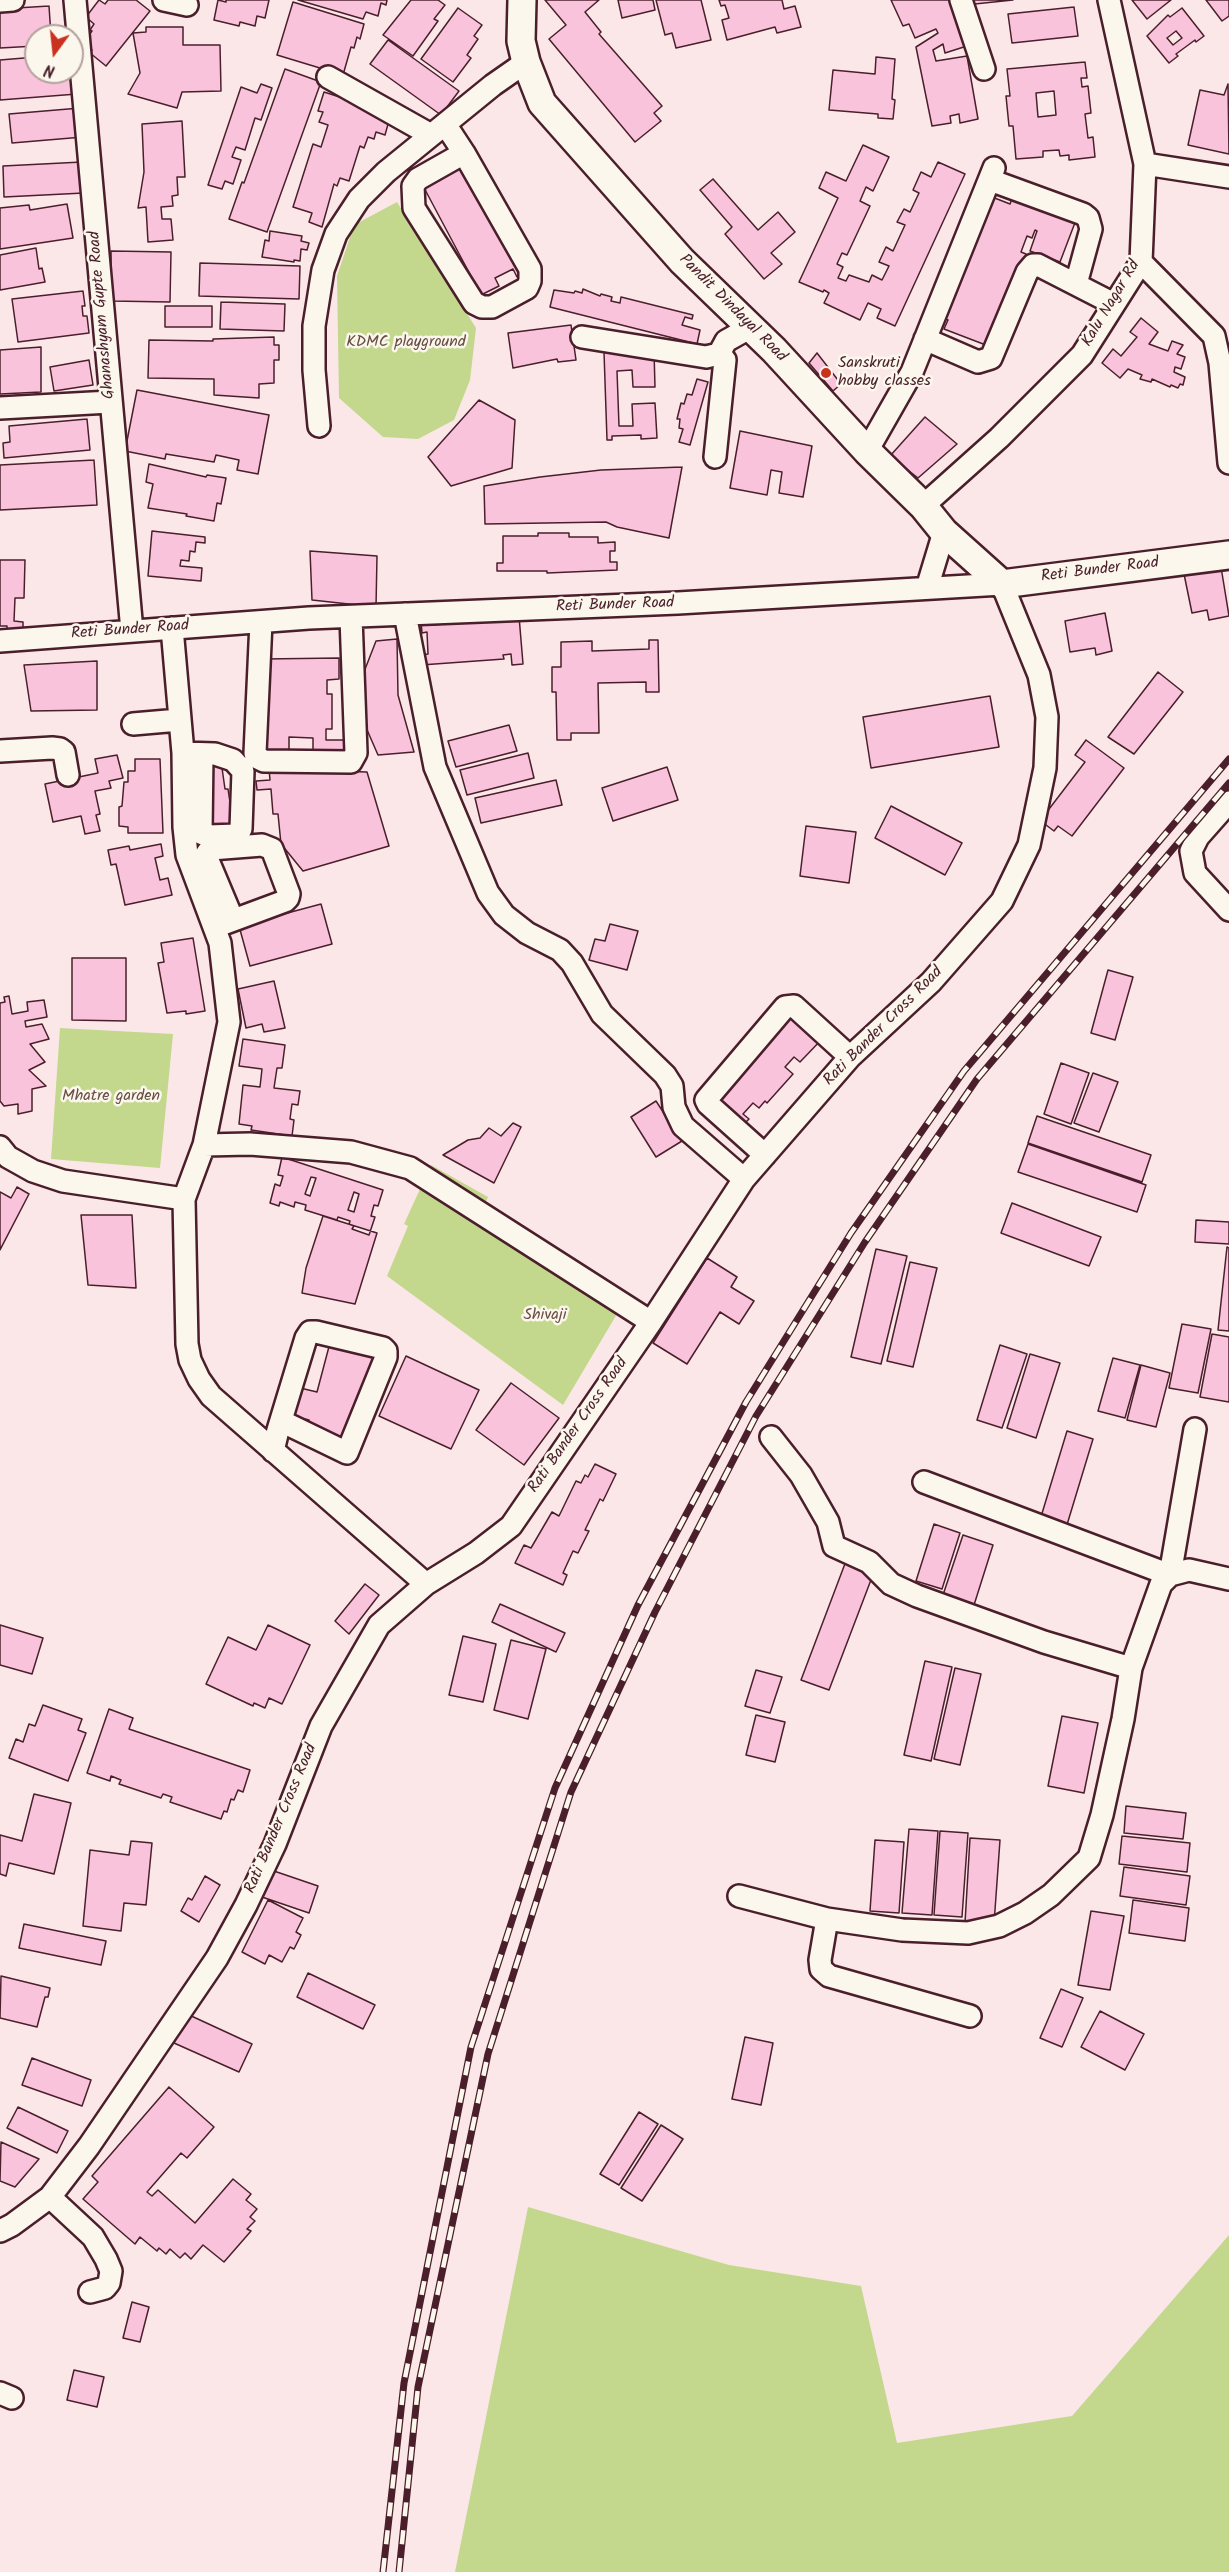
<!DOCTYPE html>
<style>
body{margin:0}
#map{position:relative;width:1229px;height:2572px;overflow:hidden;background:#fbe7e7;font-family:Kalam,sans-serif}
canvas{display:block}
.north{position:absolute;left:24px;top:24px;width:60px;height:60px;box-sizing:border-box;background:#fbf7ec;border:2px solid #b4a19f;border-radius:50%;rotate:195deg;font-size:16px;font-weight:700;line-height:24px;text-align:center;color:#4a1f2b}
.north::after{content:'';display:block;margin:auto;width:21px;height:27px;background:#c8321e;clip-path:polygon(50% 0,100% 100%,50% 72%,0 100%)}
</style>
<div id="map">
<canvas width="1229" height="2572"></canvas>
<div class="north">N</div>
</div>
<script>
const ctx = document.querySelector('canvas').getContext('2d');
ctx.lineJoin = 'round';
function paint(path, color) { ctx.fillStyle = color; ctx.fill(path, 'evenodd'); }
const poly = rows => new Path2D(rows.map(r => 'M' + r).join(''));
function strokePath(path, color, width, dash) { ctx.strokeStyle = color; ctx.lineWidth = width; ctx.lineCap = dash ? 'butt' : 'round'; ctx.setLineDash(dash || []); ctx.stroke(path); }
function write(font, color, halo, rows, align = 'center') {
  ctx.font = font + ' Kalam,sans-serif'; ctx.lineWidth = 5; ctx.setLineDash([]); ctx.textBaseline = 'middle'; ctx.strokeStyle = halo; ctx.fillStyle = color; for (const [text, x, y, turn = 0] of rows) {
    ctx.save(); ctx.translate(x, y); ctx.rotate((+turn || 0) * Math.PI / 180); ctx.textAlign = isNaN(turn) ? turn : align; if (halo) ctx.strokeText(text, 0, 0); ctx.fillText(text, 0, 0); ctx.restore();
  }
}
paint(poly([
 [397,202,476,328,470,380,454,420,418,439,383,437,339,398,337,276,354,225],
 [60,1028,173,1034,160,1168,51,1159],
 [431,1165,488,1197,485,1204,627,1297,563,1405,387,1276,408,1226,404,1224],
 [528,2207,729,2265,861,2286,897,2443,1072,2416,1229,2235,1229,2572,455,2572]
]), '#c3d88d');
const building = poly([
 [99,0,105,4,108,0,136,0,150,11,106,66,90,53,92,50,83,43,92,31,90,30,94,24,86,17,99,0],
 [218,0,226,2,226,0,269,0,265,18,257,16,255,26,240,22,239,26,214,20,218,0],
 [298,0,387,0,386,5,381,3,378,16,366,12,363,19,298,0],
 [411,0,438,0,445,5,434,19,438,21,413,56,383,35,411,0],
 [545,0,599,0,585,12,601,32,599,34,662,106,654,113,661,121,635,142,549,39,566,25,545,0],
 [618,0,653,0,655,10,622,18,618,0],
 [656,0,701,0,711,40,676,48,672,33,665,35,656,0],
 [719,0,782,0,784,9,795,6,801,27,777,33,775,27,727,40,722,20,729,18,725,5,721,6,719,0],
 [891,0,949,0,961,35,970,45,945,53,943,44,933,50,936,61,967,56,978,119,960,123,959,114,950,116,951,123,932,126,916,47,938,33,936,29,915,38,909,24,903,26,891,0],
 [964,0,1013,0,965,5,964,0],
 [1132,0,1171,0,1147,19,1132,0],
 [1206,0,1229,0,1229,16,1222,21,1206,0],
 [293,2,364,24,360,39,357,37,354,48,351,47,343,75,277,55,293,2],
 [49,6,51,36,36,36,36,46,0,48,0,9,49,6],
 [1074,7,1078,36,1012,43,1008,14,1074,7],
 [458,8,482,25,474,36,478,39,467,55,471,58,453,82,421,59,458,8],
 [1182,8,1204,36,1196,42,1195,40,1176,54,1178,56,1169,63,1147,36,1168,15,1170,17,1182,8],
 [1176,31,1182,38,1173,45,1167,38,1176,31],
 [146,27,183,27,183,45,220,45,221,91,182,92,177,108,128,94,140,73,133,33,146,32,146,27],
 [388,40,459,91,441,115,370,64,388,40],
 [36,57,36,72,72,72,77,94,0,100,0,60,36,57],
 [876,57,895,59,892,99,895,100,893,119,878,118,878,114,829,110,833,70,875,74,876,57],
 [1085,62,1087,78,1081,78,1082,87,1088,86,1091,113,1085,114,1088,138,1093,137,1095,157,1069,160,1069,155,1060,156,1059,150,1043,151,1043,157,1016,159,1013,126,1009,126,1006,96,1010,96,1007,69,1085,62],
 [1054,91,1056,115,1038,117,1036,93,1054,91],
 [285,69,321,82,267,232,229,219,242,182,244,183,285,69],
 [261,84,272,88,261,120,255,118,245,150,236,147,232,157,241,160,233,184,225,181,222,189,208,185,241,87,257,93,261,84],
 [1228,84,1229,154,1188,145,1200,90,1224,95,1228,84],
 [324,92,377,109,390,117,385,135,376,132,374,139,368,137,364,148,360,146,349,181,340,178,337,186,334,184,322,227,309,222,312,213,293,207,313,144,321,147,328,125,319,122,323,112,318,111,324,92],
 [80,108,83,137,12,143,9,114,80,108],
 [182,121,185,177,177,177,178,195,172,196,173,206,161,207,162,219,171,219,173,240,148,242,146,207,138,208,144,172,142,124,182,121],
 [863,145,889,157,873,191,866,187,860,201,870,206,847,255,842,253,837,264,843,267,838,278,846,281,849,275,869,282,872,275,882,280,889,266,879,262,886,247,893,251,905,225,897,222,904,209,910,212,919,193,913,190,921,172,931,177,938,162,965,174,895,326,877,318,881,309,868,303,860,320,824,303,829,293,824,290,823,292,799,282,838,198,819,188,826,172,846,181,863,145],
 [465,161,524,273,517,277,513,269,495,278,499,286,481,295,422,184,465,161],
 [82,162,84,193,4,197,3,166,82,162],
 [713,179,758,230,778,212,795,232,771,253,782,264,764,279,725,234,732,227,700,190,713,179],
 [987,195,1010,204,1013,196,1076,220,1060,262,1030,251,1037,231,1035,230,1032,238,1027,236,1021,252,1026,254,991,347,944,329,948,320,937,316,987,195],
 [67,204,73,238,0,249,0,208,29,205,30,210,67,204],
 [270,231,302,236,301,241,309,243,307,250,301,249,300,261,294,260,294,262,262,257,265,240,269,241,270,231],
 [36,248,39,269,42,268,45,282,0,290,0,255,36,248],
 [111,251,171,252,170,302,111,301,111,251],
 [200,263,300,266,299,299,199,296,200,263],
 [583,289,600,296,601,294,612,297,611,301,620,303,621,297,693,315,692,319,685,317,682,325,700,330,697,344,550,307,554,290,574,293,575,291,582,293,583,289],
 [83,291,85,306,82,306,83,316,87,316,89,333,18,342,12,299,83,291],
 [221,302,285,304,284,331,220,329,221,302],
 [165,306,212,306,212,327,165,327,165,306],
 [1141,318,1158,332,1149,344,1168,351,1172,341,1183,345,1177,354,1185,357,1181,369,1175,367,1174,372,1185,377,1183,385,1180,384,1178,388,1171,385,1170,387,1152,379,1151,382,1140,379,1142,375,1128,369,1120,378,1102,363,1113,349,1121,356,1137,337,1130,332,1141,318],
 [571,325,576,360,558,362,557,359,513,368,508,333,571,325],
 [274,337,274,345,279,345,279,360,274,360,274,383,259,384,259,398,214,395,214,379,148,378,149,340,213,341,213,339,274,337],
 [41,347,41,392,0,394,0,350,41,347],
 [654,351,655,387,633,387,632,370,617,371,619,426,633,426,632,404,655,403,657,438,641,439,641,435,612,436,612,440,607,440,604,352,654,351],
 [817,353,841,384,833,391,809,363,817,353],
 [89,360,93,385,54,391,50,367,89,360],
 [697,379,708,382,690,445,679,442,683,429,679,428,680,419,677,419,681,403,684,404,687,394,692,395,697,379],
 [137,390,269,415,258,474,237,470,239,460,216,455,214,462,166,454,165,459,125,451,137,390],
 [479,400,515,420,512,468,451,486,428,457,479,400],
 [925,417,957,444,918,478,890,456,925,417],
 [87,419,90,450,4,458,3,443,10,442,9,426,87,419],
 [740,431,812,446,803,497,779,493,782,472,771,470,767,495,730,488,740,431],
 [94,460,97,505,0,510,0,465,94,460],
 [149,464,206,477,207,475,226,478,221,504,217,503,214,521,186,516,187,514,148,508,153,484,146,482,149,464],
 [682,467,669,538,617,527,606,522,485,524,484,486,540,477,601,470,682,467],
 [152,531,205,537,205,543,196,542,195,552,190,551,189,561,181,560,180,566,202,568,201,581,148,576,152,531],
 [538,533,569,533,569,537,598,537,598,543,615,542,615,551,610,551,610,562,617,562,617,570,547,573,547,571,497,571,497,563,503,563,503,536,538,536,538,533],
 [310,551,377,556,376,607,312,600,310,551],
 [0,560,25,560,24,598,15,598,14,621,23,622,23,637,7,636,7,626,0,626,0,560],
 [1221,567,1229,616,1209,620,1207,610,1192,613,1184,574,1221,567],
 [1105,613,1112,651,1096,655,1095,648,1070,652,1065,621,1105,613],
 [519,616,523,664,512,665,511,654,503,655,504,659,421,665,420,655,428,654,427,632,422,633,421,622,431,622,432,625,511,619,519,616],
 [397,639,398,695,414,752,378,755,361,716,362,677,376,641,397,639],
 [649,640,658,640,659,692,646,692,646,682,598,683,599,733,571,733,571,740,557,740,556,692,552,692,552,667,561,667,561,642,592,641,592,651,649,649,649,640],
 [339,658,339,679,327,680,327,694,332,694,332,729,326,729,326,740,345,740,345,755,313,755,313,738,289,737,289,755,263,755,263,659,339,658],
 [97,661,97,710,31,711,24,665,97,661],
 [1158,672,1183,692,1134,754,1108,737,1158,672],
 [990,696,999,747,871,768,863,717,990,696],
 [509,725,517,751,456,767,448,741,509,725],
 [1086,740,1124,768,1072,836,1058,826,1054,831,1038,819,1044,811,1046,813,1085,762,1075,755,1086,740],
 [528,753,534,778,467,795,460,770,528,753],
 [117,755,123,778,109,781,111,788,95,791,100,814,96,815,100,831,85,834,81,816,53,822,45,784,98,773,95,759,117,755],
 [135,759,160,759,163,833,128,833,128,827,119,826,119,807,122,806,124,782,128,782,128,771,135,771,135,759],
 [221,761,225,789,228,789,234,829,213,833,202,764,221,761],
 [667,767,678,800,613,821,602,788,667,767],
 [269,769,367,772,389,846,303,871,281,844,278,814,273,814,271,789,257,790,256,781,270,780,269,769],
 [556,780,562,805,481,823,475,798,556,780],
 [891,806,962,843,945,875,875,838,891,806],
 [806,826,856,832,849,883,800,876,806,826],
 [161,844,163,856,155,858,160,880,168,878,172,895,125,905,116,864,111,865,108,850,129,846,130,850,161,844],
 [321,904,332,944,250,966,239,926,321,904],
 [610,924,638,931,627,970,589,960,595,939,605,941,610,924],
 [193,938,205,1011,186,1014,186,1011,167,1013,158,963,164,962,161,943,193,938],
 [72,958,126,958,126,1021,72,1020,72,958],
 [1108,970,1133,977,1115,1040,1091,1033,1108,970],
 [274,981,285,1028,264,1032,262,1024,246,1028,238,989,274,981],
 [9,996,12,1014,28,1011,27,1002,44,1000,47,1017,25,1021,26,1027,42,1024,49,1039,30,1044,45,1062,29,1070,46,1086,32,1089,32,1111,18,1114,18,1104,4,1106,0,1101,0,1003,5,1002,4,997,9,996],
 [794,1012,823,1038,800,1062,794,1057,785,1067,793,1074,767,1103,765,1101,759,1108,753,1103,743,1114,749,1119,744,1124,711,1104,794,1012],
 [243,1039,285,1045,282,1068,277,1068,274,1088,300,1091,298,1105,292,1104,290,1119,294,1120,292,1136,251,1130,252,1126,239,1124,243,1085,260,1087,262,1069,239,1066,243,1039],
 [1061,1063,1089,1073,1071,1124,1044,1114,1061,1063],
 [1093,1073,1118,1082,1099,1132,1074,1123,1093,1073],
 [656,1101,682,1141,656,1157,631,1117,656,1101],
 [1037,1116,1151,1155,1142,1182,1028,1143,1037,1116],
 [513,1123,521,1127,494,1183,443,1155,468,1140,480,1138,489,1128,501,1136,513,1123],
 [1028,1144,1146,1185,1137,1212,1018,1172,1028,1144],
 [282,1157,383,1190,378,1206,374,1205,371,1216,375,1217,369,1235,352,1229,354,1226,349,1224,350,1221,338,1217,337,1220,305,1210,306,1205,295,1202,294,1207,280,1202,279,1206,270,1203,275,1184,280,1186,283,1176,278,1175,282,1157],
 [311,1177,316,1178,310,1196,305,1194,311,1177],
 [17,1187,29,1194,0,1250,0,1192,11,1198,17,1187],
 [354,1192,359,1194,354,1212,348,1210,354,1192],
 [1012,1203,1101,1237,1089,1266,1001,1233,1012,1203],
 [81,1215,132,1215,136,1288,88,1285,81,1215],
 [323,1216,377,1233,355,1304,302,1293,306,1268,323,1216],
 [1196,1220,1229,1222,1229,1244,1195,1242,1196,1220],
 [1227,1247,1229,1248,1229,1331,1218,1330,1227,1247],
 [876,1249,907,1256,881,1364,851,1357,876,1249],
 [707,1258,737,1277,731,1287,754,1301,739,1324,720,1312,687,1364,653,1343,707,1258],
 [910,1262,937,1268,913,1367,887,1361,910,1262],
 [1182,1324,1211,1329,1198,1393,1169,1388,1182,1324],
 [1212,1334,1229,1337,1229,1402,1200,1397,1212,1334],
 [331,1339,377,1351,361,1411,352,1409,341,1446,307,1429,309,1420,288,1415,296,1387,317,1392,331,1339],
 [1000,1345,1027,1354,1002,1428,977,1420,1000,1345],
 [1030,1354,1060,1363,1036,1438,1007,1428,1030,1354],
 [406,1356,479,1390,451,1449,379,1416,406,1356],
 [1113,1358,1140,1365,1125,1418,1098,1411,1113,1358],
 [1141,1365,1170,1373,1156,1427,1127,1420,1141,1365],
 [511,1383,559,1418,524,1465,476,1430,511,1383],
 [1067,1431,1093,1439,1066,1528,1040,1520,1067,1431],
 [595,1464,616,1474,603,1501,600,1499,585,1530,589,1531,578,1553,573,1551,563,1573,567,1575,563,1585,515,1563,524,1545,531,1548,552,1512,559,1516,576,1481,581,1483,585,1475,588,1477,595,1464],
 [934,1524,960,1533,942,1589,916,1581,934,1524],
 [963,1535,993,1545,974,1605,943,1595,963,1535],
 [846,1561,874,1572,829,1690,801,1680,846,1561],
 [365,1584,379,1595,349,1634,335,1621,365,1584],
 [500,1604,565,1633,556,1652,492,1622,500,1604],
 [0,1625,43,1638,32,1674,0,1665,0,1625],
 [268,1625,310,1645,282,1704,269,1698,265,1708,254,1703,253,1706,206,1684,228,1637,256,1650,268,1625],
 [463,1636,496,1644,483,1702,449,1695,463,1636],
 [511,1640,546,1649,528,1719,494,1710,511,1640],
 [925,1661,952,1667,931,1761,904,1755,925,1661],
 [955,1668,981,1674,960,1765,934,1759,955,1668],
 [756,1670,782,1677,770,1713,745,1706,756,1670],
 [43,1705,82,1719,78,1730,86,1733,68,1781,9,1758,16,1739,23,1742,29,1724,35,1726,43,1705],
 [109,1709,133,1718,129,1729,250,1770,243,1792,238,1790,234,1800,231,1799,227,1812,224,1811,221,1819,170,1802,172,1797,163,1794,161,1798,119,1784,121,1780,111,1776,110,1781,87,1773,109,1709],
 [756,1715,785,1722,775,1762,746,1755,756,1715],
 [1062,1716,1098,1723,1084,1793,1048,1786,1062,1716],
 [34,1794,71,1803,54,1874,9,1863,6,1876,0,1874,0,1835,22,1841,34,1794],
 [1126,1806,1186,1813,1183,1839,1124,1833,1126,1806],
 [909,1829,938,1831,932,1915,902,1913,909,1829],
 [940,1831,968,1833,962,1917,934,1915,940,1831],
 [1122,1836,1190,1843,1187,1872,1119,1864,1122,1836],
 [970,1838,1000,1840,994,1924,965,1923,970,1838],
 [875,1840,904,1842,899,1913,870,1911,875,1840],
 [131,1841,152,1843,146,1905,124,1903,121,1931,83,1926,90,1850,129,1855,131,1841],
 [1124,1867,1190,1876,1186,1905,1120,1896,1124,1867],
 [271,1870,318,1886,309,1913,262,1897,271,1870],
 [205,1876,220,1885,199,1922,181,1911,188,1898,192,1900,205,1876],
 [268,1900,303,1918,296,1932,301,1935,294,1949,290,1947,282,1962,269,1955,265,1964,242,1952,268,1900],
 [1133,1900,1189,1908,1185,1941,1129,1933,1133,1900],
 [1091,1911,1124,1916,1110,1990,1078,1985,1091,1911],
 [24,1924,106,1941,101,1965,19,1948,24,1924],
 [308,1973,375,2005,363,2029,297,1997,308,1973],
 [1,1976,50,1988,48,1997,45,1997,37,2027,0,2018,1,1976],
 [1061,1989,1083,1998,1062,2047,1040,2038,1061,1989],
 [1100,2011,1144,2034,1125,2070,1081,2047,1100,2011],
 [187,2014,252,2044,239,2072,174,2043,187,2014],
 [745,2037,773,2043,761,2105,732,2099,745,2037],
 [32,2058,91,2080,82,2106,22,2085,32,2058],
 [169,2087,214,2127,187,2158,181,2153,147,2192,152,2196,158,2190,195,2223,233,2179,251,2194,246,2200,257,2209,250,2217,255,2221,247,2229,251,2231,224,2262,203,2245,191,2259,185,2253,180,2258,170,2249,166,2254,159,2248,157,2251,140,2237,135,2244,83,2199,98,2182,92,2176,169,2087],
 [18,2107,68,2131,57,2153,7,2128,18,2107],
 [639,2112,658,2124,619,2185,600,2174,639,2112],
 [661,2125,683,2139,642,2201,621,2188,661,2125],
 [1,2142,39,2159,15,2187,0,2181,1,2142],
 [132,2302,149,2307,140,2342,123,2338,132,2302],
 [74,2370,104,2377,97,2407,67,2400,74,2370]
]);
paint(building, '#fac3dc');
strokePath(building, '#4a1f2b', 1.5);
const minor = poly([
 [75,0,132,631],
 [164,0,187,5],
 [961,0,984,69],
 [0,1,13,0],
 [328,77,431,135],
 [445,124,464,153,530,269,530,281,527,288,492,307,482,307,474,303,414,208,413,186,418,179,464,153],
 [1145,164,1229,177],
 [990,180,1083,214,1088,218,1091,229,1076,284],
 [1141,262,1214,336,1220,363,1229,463],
 [582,337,706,357,719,354],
 [925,339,978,362,991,358,1027,272,1033,265,1038,265,1114,304],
 [0,408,110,402],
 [319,426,314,370,314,326,323,270,336,234,359,199,386,172,493,85,526,62],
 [867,451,912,372,994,168],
 [715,457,725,360,719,354,726,341,751,327],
 [923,506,999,438,1082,355,1141,262,1145,164,1109,0],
 [927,588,944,532],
 [405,614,435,767,488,893,504,915,527,933,560,950,572,963,602,1014,665,1075,672,1086,674,1107,683,1126,744,1179],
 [261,622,255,753,256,757,264,761,351,762,356,753,351,617],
 [0,641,309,618,678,603,1002,584,1039,675,1047,717,1045,768,1029,845,1002,901,931,982,850,1057,744,1179,651,1322,511,1526,476,1553,426,1584,379,1625,321,1726,275,1844,246,1905,217,1958,89,2146,50,2197,12,2225,0,2231],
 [133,724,179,720],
 [0,751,52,748,60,749,64,752,68,775],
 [183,753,215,754,233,760,243,771,241,829,237,835,208,836,201,833,202,754],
 [1229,802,1198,837,1191,851,1195,873,1229,910],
 [214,927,223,924,285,901,288,898,289,894,272,849,262,845,211,849,207,853,207,858,233,920],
 [204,1145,250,1144,351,1152,410,1168,651,1322],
 [0,1147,8,1157,33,1171,63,1181,184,1199,204,1145,229,1022,220,943,187,855,184,827,183,753,172,628],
 [765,1155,708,1104,706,1100,785,1007,794,1006,850,1057],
 [184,1199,187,1344,190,1360,199,1379,211,1396,426,1584],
 [771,1437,801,1475,828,1522,834,1546,869,1562,891,1584,917,1596,1044,1642,1131,1668,1161,1584,1170,1575,1189,1570,1229,1579],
 [273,1451,278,1430,306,1338,310,1332,316,1332,383,1348,386,1351,386,1357,347,1453,281,1421],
 [924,1482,1170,1575,1195,1429],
 [739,1896,827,1919,902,1930,968,1933,999,1926,1025,1913,1051,1895,1089,1858,1102,1815,1123,1719,1131,1668],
 [827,1919,820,1960,821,1969,829,1976,970,2016],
 [50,2197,93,2237,106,2259,111,2271,109,2283,105,2288,90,2292],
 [0,2393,12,2398]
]);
const major = poly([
 [522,0,521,41,526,62,542,103,682,261,774,350,867,451,923,506,944,532,1002,584,1229,555]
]);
strokePath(minor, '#4a1f2b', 26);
strokePath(major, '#4a1f2b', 32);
strokePath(minor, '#fbf7ec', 21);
strokePath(major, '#fbf7ec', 27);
const rail = poly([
 [383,2572,404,2383,471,2047,555,1788,638,1605,746,1402,851,1233,964,1071,1229,759],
 [399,2572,418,2387,488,2054,571,1792,655,1612,756,1416,865,1242,977,1079,1229,783]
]);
strokePath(rail, '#4a1f2b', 7);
strokePath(rail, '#fbf7ec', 4.5, [14]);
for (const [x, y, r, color] of [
 [826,373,6,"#c8321e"]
]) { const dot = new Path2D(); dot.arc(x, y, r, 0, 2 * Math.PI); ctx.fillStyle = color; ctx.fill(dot); strokePath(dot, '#fbf7ec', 2); }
write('16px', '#4a1f2b', '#fbf7ec', [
 ["Kalu Nagar Rd",1112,304,-59],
 ["Pandit Dindayal Road",732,309,45],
 ["Ghanashyam Gupte Road",103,315,-95],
 ["Reti Bunder Road",1100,571,-7],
 ["Reti Bunder Road",615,606,-2],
 ["Reti Bunder Road",130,631,-4],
 ["Rati Bander Cross Road",884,1027,-45],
 ["Rati Bander Cross Road",579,1426,-55],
 ["Rati Bander Cross Road",282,1819,-67]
]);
write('16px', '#684d44', '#fbf7ec', [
 ["KDMC playground",406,343],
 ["Mhatre garden",111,1097],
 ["Shivaji",545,1316]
]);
write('16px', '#4a1f2b', '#fbf7ec', [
 ["Sanskruti",838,364],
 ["hobby classes",838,382]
], 'left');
</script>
